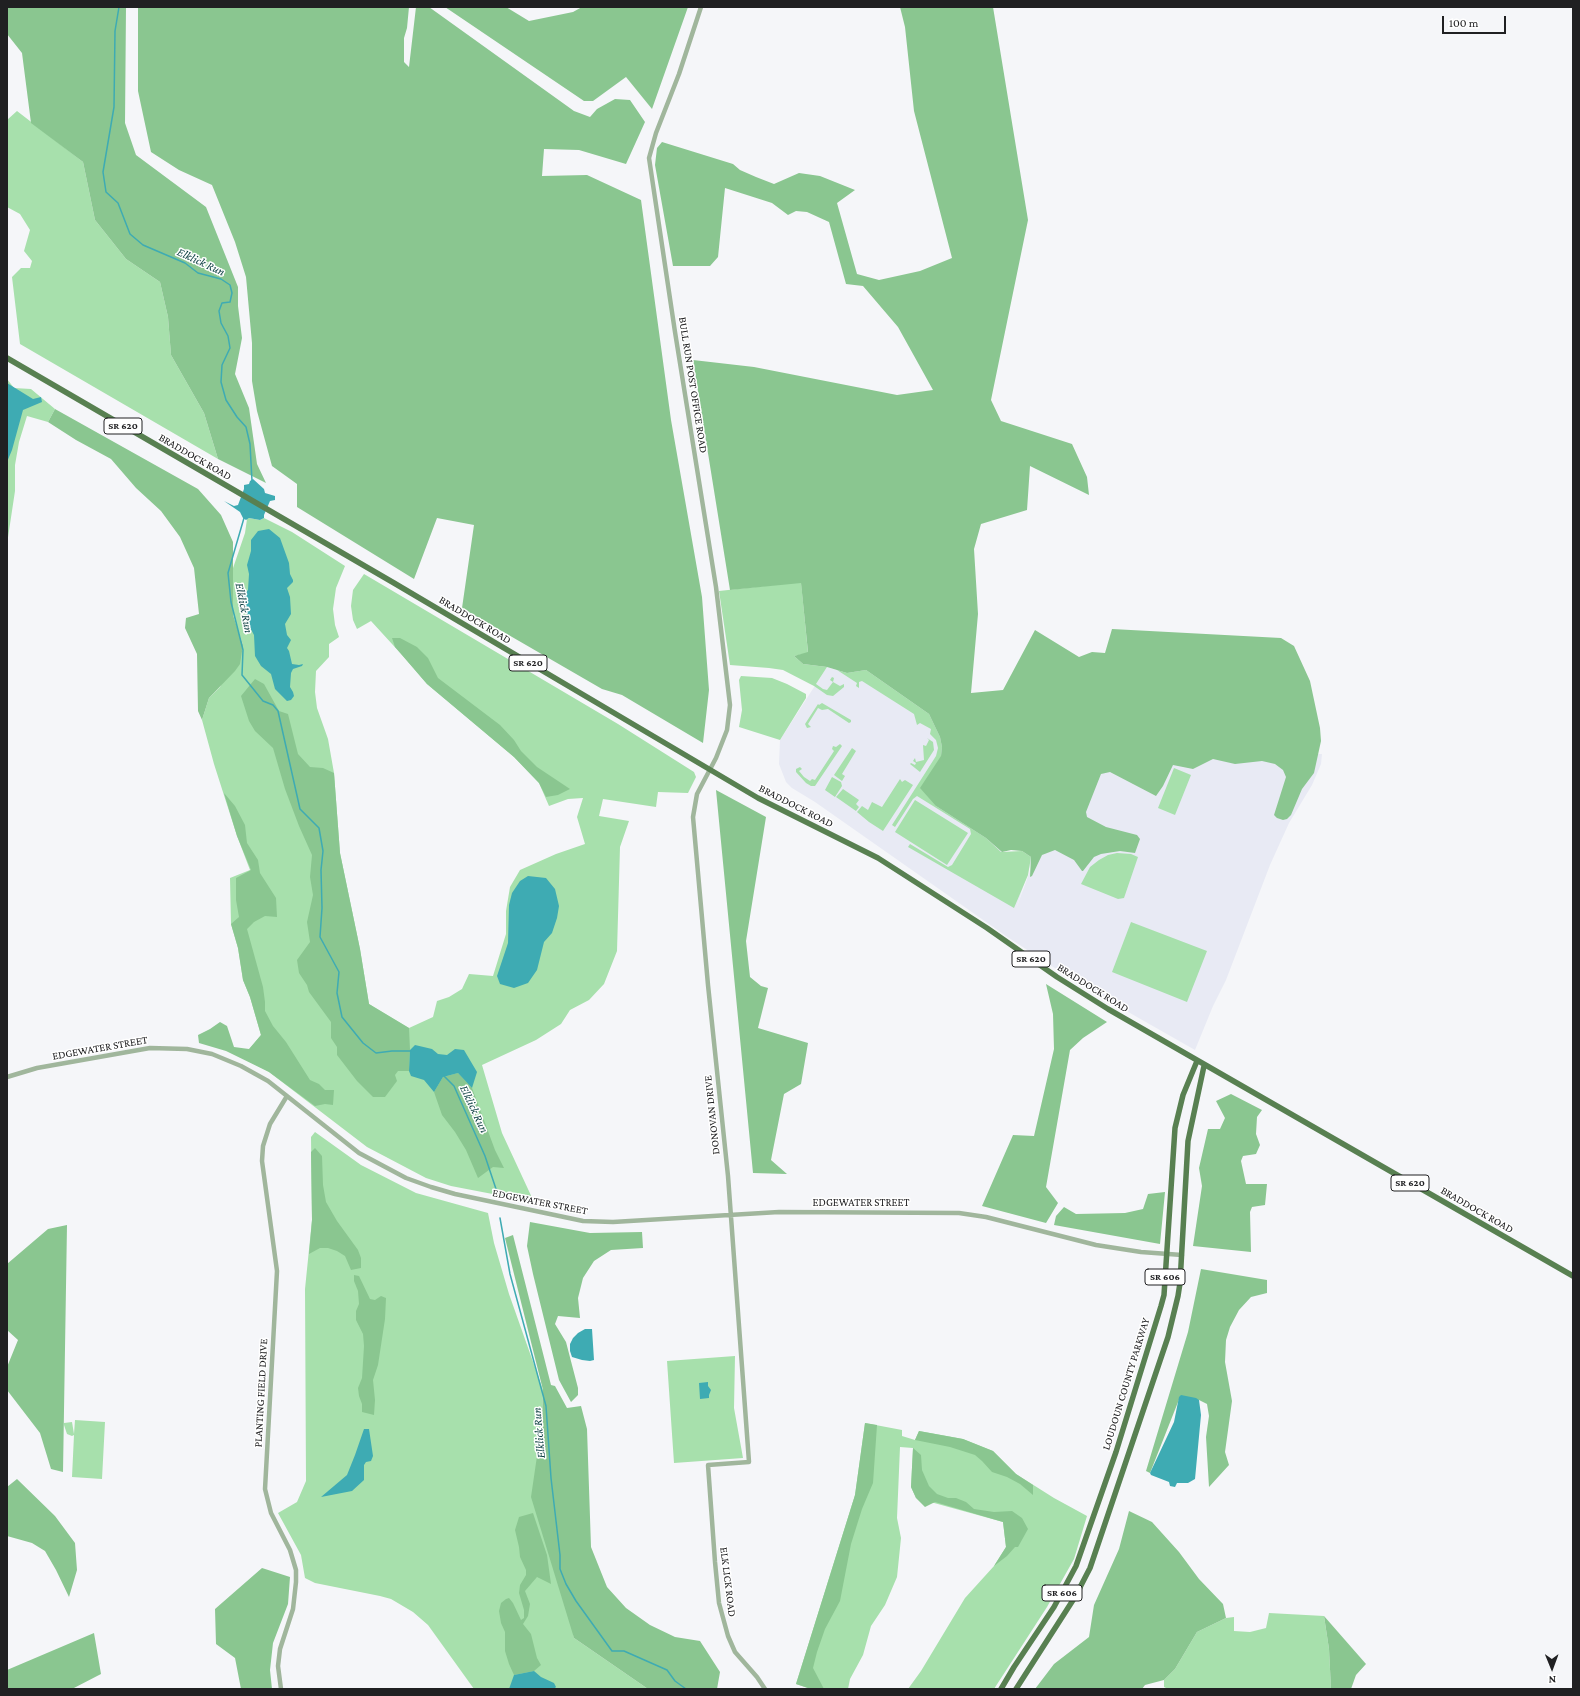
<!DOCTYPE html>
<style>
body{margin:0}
#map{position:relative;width:1580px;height:1696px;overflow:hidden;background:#f5f6f9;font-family:"Crimson Pro",serif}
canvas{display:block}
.frame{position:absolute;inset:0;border:8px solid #202022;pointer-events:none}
.north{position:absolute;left:1532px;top:1648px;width:40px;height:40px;-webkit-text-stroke:3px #fff;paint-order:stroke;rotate:179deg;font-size:11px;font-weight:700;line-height:16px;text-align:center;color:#202022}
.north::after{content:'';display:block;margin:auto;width:14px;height:18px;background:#202022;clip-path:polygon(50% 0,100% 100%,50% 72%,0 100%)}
.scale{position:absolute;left:1442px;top:16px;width:64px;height:18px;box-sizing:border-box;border:2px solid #202022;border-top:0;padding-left:5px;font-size:12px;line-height:14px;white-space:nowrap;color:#202022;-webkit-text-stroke:3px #fff;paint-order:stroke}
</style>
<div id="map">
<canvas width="1580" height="1696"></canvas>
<div class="frame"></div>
<div class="north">N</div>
<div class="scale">100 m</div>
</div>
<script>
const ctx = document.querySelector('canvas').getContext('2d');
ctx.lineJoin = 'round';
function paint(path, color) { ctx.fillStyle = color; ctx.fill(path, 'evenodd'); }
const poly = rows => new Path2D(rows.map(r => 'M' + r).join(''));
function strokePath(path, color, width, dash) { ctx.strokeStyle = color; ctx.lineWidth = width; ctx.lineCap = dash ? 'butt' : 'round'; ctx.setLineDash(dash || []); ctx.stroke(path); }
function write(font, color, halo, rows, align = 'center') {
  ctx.font = font + ' "Crimson Pro",serif'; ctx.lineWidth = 3; ctx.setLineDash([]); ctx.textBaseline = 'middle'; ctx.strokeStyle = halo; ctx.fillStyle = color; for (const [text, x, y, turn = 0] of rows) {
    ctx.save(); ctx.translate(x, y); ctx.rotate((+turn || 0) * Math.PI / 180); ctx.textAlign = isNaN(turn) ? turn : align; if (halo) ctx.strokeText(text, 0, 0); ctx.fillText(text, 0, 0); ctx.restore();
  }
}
paint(poly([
 [827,667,847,673,866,670,929,714,1002,852,1033,857,1016,909,1073,754,1322,754,1321,764,1312,785,1289,823,1270,865,1226,980,1213,1006,1195,1050,1079,984,1006,936,815,802,792,788,786,782,779,764,780,740]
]), '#e8eaf4');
paint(poly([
 [17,111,83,162,95,220,126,259,160,282,168,317,171,355,204,413,218,459,20,344,12,277,21,268,30,268,32,261,24,251,30,230,20,214,7,207,7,120],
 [7,379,14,388,31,389,55,409,48,422,27,416,19,442,15,465,15,491,7,544],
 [249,518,260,520,264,518,292,532,345,566,336,588,333,609,335,625,339,637,329,644,329,657,316,671,315,692,317,708,328,739,334,773,340,853,360,949,369,1004,409,1028,433,1017,437,1001,449,997,462,989,469,974,493,976,506,934,506,911,510,887,520,870,556,854,585,844,577,817,583,798,568,799,549,806,539,783,514,757,427,684,403,656,371,621,357,629,353,620,351,606,353,590,364,574,618,724,694,772,696,777,688,793,658,792,656,807,603,799,599,816,629,821,620,847,617,951,604,984,589,1000,570,1010,561,1024,536,1040,482,1065,502,1133,534,1202,451,1186,426,1178,367,1147,269,1072,242,1058,261,1035,250,997,243,980,238,948,231,924,230,878,250,870,237,836,214,764,202,720,209,698,220,687,243,645,233,615,232,571,245,533,247,519],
 [801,582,808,653,794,656,803,664,827,667,816,684,823,689,827,690,833,682,830,680,832,677,834,678,833,682,840,686,844,684,844,687,833,696,827,695,814,686,783,670,769,668,730,665,719,591],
 [837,670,847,673,866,670,929,714,940,737,942,747,936,806,986,838,1001,852,1022,851,1031,857,1028,875,1014,908,908,847,910,844,948,867,952,865,971,834,970,829,917,796,913,799,895,827,892,825,936,756,938,748,936,740,930,734,931,729,920,723,917,725,914,714,862,681,859,682,859,688,856,686,857,683],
 [741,676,772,678,787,684,806,694,806,698,780,740,739,727,742,710,739,680],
 [822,703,851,720,851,722,849,723,828,709,822,710,818,708,808,724,811,727,807,728,805,724,818,704,819,705],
 [927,738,933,742,934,750,920,772,910,764,911,763,915,765,916,763,913,761,915,758,916,762,924,760,923,745,926,746,929,740],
 [840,744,842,746,815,786,811,786,806,783,796,772,796,769,800,767,802,769,799,771,804,777,810,781,812,779,815,780,834,751,832,749,833,746,836,747],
 [852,748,856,751,842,774,845,776,842,781,834,775],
 [1174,768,1191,775,1175,815,1158,808],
 [832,777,841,782,842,786,835,797,825,790],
 [900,779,902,782,905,780,913,785,883,831,869,822,873,817,869,822,857,812,862,806,868,810,872,802,882,807],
 [843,789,859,800,856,804,859,807,856,811,836,797],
 [915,800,968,833,947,865,895,832],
 [1117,853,1131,854,1138,857,1124,898,1118,899,1081,884,1090,867,1099,860,1108,855],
 [1131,922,1207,951,1187,1002,1112,972],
 [315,1132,361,1165,416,1193,488,1213,494,1243,509,1294,543,1390,542,1422,574,1638,648,1689,474,1689,428,1625,413,1612,391,1599,380,1596,315,1583,305,1578,301,1555,278,1513,297,1502,306,1481,305,1289,312,1220,311,1137],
 [735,1356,734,1408,743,1458,674,1463,667,1361],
 [75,1420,105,1422,102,1479,72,1477,74,1435,72,1436,67,1434,64,1425,64,1423,72,1422,74,1434],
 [865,1423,902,1430,902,1436,915,1440,919,1431,963,1439,993,1451,1016,1474,1054,1498,1087,1516,1074,1559,1047,1607,994,1689,908,1689,921,1671,965,1598,994,1566,1006,1547,1003,1522,916,1498,911,1487,913,1448,900,1447,897,1518,901,1538,897,1577,885,1605,871,1626,863,1655,850,1679,848,1689,811,1689,796,1684,855,1495],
 [1269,1613,1324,1616,1329,1649,1331,1689,1168,1689,1164,1687,1164,1680,1175,1669,1197,1632,1226,1618,1234,1617,1234,1631,1250,1632,1266,1628]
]), '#a7e0ac');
paint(poly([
 [7,7,126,7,125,123,136,155,206,207,238,287,238,306,242,338,235,374,249,408,257,464,266,483,218,459,204,413,171,355,168,317,160,282,126,259,95,220,83,162,31,123,22,53,7,34],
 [138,7,409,7,407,28,404,38,404,62,409,67,416,7,429,7,574,111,590,117,597,109,615,99,630,100,645,122,626,164,579,150,544,149,542,176,587,175,641,200,671,420,702,597,709,690,703,743,622,695,602,689,462,608,474,525,437,518,414,579,297,507,297,484,272,466,257,411,252,381,252,343,246,277,235,242,212,185,179,170,151,152,138,91],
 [445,7,506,7,529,21,573,12,582,7,688,7,652,109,626,77,593,101,584,101],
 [900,7,993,7,1028,220,991,400,1001,421,1072,444,1087,477,1089,495,1030,466,1027,510,981,524,974,549,978,614,971,693,1003,690,1035,630,1079,657,1092,652,1105,653,1112,629,1281,638,1294,646,1310,681,1320,728,1321,741,1314,773,1302,789,1291,815,1287,819,1283,820,1277,818,1274,815,1286,777,1283,770,1275,764,1262,761,1235,764,1213,759,1193,769,1173,765,1163,786,1156,796,1110,772,1101,774,1086,812,1087,817,1106,827,1137,835,1140,839,1135,853,1120,851,1101,854,1094,857,1083,871,1082,871,1074,860,1055,850,1042,855,1032,876,1030,877,1031,857,1022,851,1011,850,1002,852,986,838,936,806,920,788,941,756,942,747,940,737,929,714,866,670,847,673,827,667,803,664,794,656,808,652,801,583,730,590,693,360,754,367,897,395,933,390,898,327,863,286,846,284,829,222,807,212,796,211,788,215,772,203,725,188,718,257,710,266,673,266,655,165,657,148,662,142,733,164,740,170,756,177,774,184,799,173,820,176,855,190,837,203,857,274,879,280,920,271,952,258,914,111,905,27],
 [55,409,198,489,221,515,233,542,233,615,243,645,240,664,235,671,209,698,202,720,198,711,197,654,185,628,186,618,199,614,194,568,180,537,161,511,136,488,111,459,76,440,48,422],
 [392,638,400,638,417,647,428,658,438,678,500,725,514,740,521,751,537,767,570,789,558,795,546,797,539,783,514,757,427,684,395,647],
 [255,679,264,684,279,711,288,714,298,754,310,767,323,768,334,773,340,853,360,949,369,1004,409,1028,410,1050,409,1071,398,1071,395,1075,397,1081,385,1097,373,1097,357,1081,337,1055,337,1047,331,1038,331,1022,309,992,307,985,299,973,297,960,310,942,307,922,313,895,310,877,312,855,299,826,285,789,273,748,255,731,249,721,241,696],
 [716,790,766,817,746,941,750,977,761,986,768,988,758,1028,808,1043,801,1084,784,1094,771,1160,787,1174,753,1173],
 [224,793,235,806,245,825,247,843,258,860,260,873,276,898,277,917,265,916,254,922,247,929,263,987,265,1002,265,1011,273,1026,286,1042,310,1080,319,1084,325,1090,334,1090,333,1105,325,1104,315,1106,269,1072,226,1051,199,1043,198,1035,210,1029,220,1022,227,1026,234,1047,249,1049,261,1035,250,997,243,980,238,948,231,924,239,917,236,900,236,878,251,870,237,836],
 [1046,984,1107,1022,1083,1038,1070,1050,1046,1187,1058,1203,1046,1223,982,1206,1013,1135,1034,1136,1054,1049,1053,1014],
 [458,1073,472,1088,495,1150,504,1168,493,1167,478,1178,466,1150,455,1132,442,1115,434,1092,443,1077],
 [1231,1094,1262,1110,1257,1117,1256,1134,1260,1145,1256,1154,1243,1156,1241,1161,1246,1184,1267,1184,1265,1205,1252,1207,1250,1212,1251,1252,1193,1246,1202,1186,1199,1168,1208,1129,1220,1129,1225,1118,1216,1101],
 [315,1148,322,1156,323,1185,326,1202,337,1221,358,1250,361,1258,361,1268,351,1270,345,1256,337,1251,328,1248,320,1248,309,1254,312,1220,311,1152],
 [1165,1192,1160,1244,1054,1225,1056,1216,1064,1207,1076,1214,1125,1213,1143,1209,1148,1194],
 [530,1222,590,1233,642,1232,643,1248,611,1250,594,1261,583,1278,578,1298,580,1318,558,1316,555,1324,566,1342,578,1388,578,1395,571,1402,559,1380,533,1274,527,1246],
 [67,1225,63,1472,51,1469,40,1433,7,1390,7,1367,18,1340,7,1330,7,1264,48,1229],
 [513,1235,551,1385,555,1386,567,1408,581,1406,587,1429,591,1547,607,1587,626,1608,650,1625,675,1637,700,1641,720,1672,717,1689,648,1689,574,1638,531,1497,542,1422,543,1390,505,1238],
 [1201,1269,1267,1280,1267,1293,1251,1297,1239,1310,1230,1327,1226,1340,1225,1362,1232,1401,1225,1452,1229,1465,1209,1487,1206,1437,1209,1416,1207,1404,1199,1400,1180,1397,1150,1473,1146,1471,1188,1332],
 [354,1275,359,1276,370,1299,375,1300,381,1296,386,1298,385,1319,378,1365,373,1380,375,1400,374,1415,362,1412,362,1404,359,1396,358,1388,362,1378,364,1346,363,1334,356,1320,356,1311,359,1304,358,1291,354,1281],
 [865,1423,877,1425,873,1483,862,1509,851,1544,840,1601,825,1629,817,1652,813,1668,824,1689,811,1689,796,1684,855,1495],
 [919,1431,963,1439,993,1451,1016,1474,1033,1485,1033,1495,1020,1484,1007,1477,992,1472,982,1461,975,1455,950,1447,915,1440],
 [913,1448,921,1455,922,1470,929,1486,937,1494,948,1498,956,1498,966,1502,974,1509,994,1512,1012,1511,1022,1518,1028,1529,1018,1547,1015,1547,1007,1556,994,1566,1006,1547,1003,1522,935,1502,925,1507,916,1498,911,1487],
 [17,1479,55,1516,75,1543,77,1570,69,1597,56,1570,45,1551,32,1543,7,1536,7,1487],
 [1129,1511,1152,1522,1179,1552,1199,1579,1223,1604,1226,1618,1197,1632,1175,1669,1164,1680,1145,1685,1142,1689,1035,1689,1054,1664,1089,1637,1094,1605,1119,1549],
 [533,1513,547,1555,551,1584,537,1577,525,1591,530,1604,528,1616,523,1624,531,1634,537,1658,541,1665,534,1671,514,1675,509,1664,505,1651,505,1632,501,1623,499,1611,501,1603,506,1599,509,1598,513,1603,521,1620,524,1618,524,1610,519,1593,520,1585,526,1575,526,1570,520,1557,519,1547,515,1530,519,1517],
 [262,1568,290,1577,288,1604,273,1643,270,1670,272,1689,241,1689,235,1658,216,1644,215,1609],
 [1324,1616,1366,1664,1356,1675,1351,1689,1331,1689,1329,1649],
 [94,1633,101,1674,72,1689,7,1689,7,1670]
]), '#8ac690');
paint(poly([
 [7,383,33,399,41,397,42,402,23,410,12,450,7,462],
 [253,479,264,489,265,493,275,496,275,500,270,501,264,515,264,518,260,520,249,518,246,520,243,518,240,512,224,501,234,506,238,505,244,489,244,485,249,484,250,481],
 [269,529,280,538,289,563,290,574,293,580,293,582,287,588,290,597,291,614,285,624,287,635,291,640,287,648,289,651,292,664,299,665,303,664,302,666,293,669,291,673,290,687,293,692,294,696,291,700,287,701,275,689,271,674,261,666,255,656,254,635,247,622,247,612,243,601,243,595,248,590,249,574,247,565,251,551,251,540,258,531],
 [528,876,546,878,555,889,559,906,557,918,552,933,544,942,537,970,528,983,514,988,500,984,497,976,508,943,509,905,512,893,520,881],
 [415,1045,432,1049,438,1054,447,1055,455,1049,464,1050,477,1072,472,1088,458,1073,443,1077,434,1092,424,1080,411,1076,409,1071,410,1050],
 [585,1329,592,1329,594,1360,590,1361,582,1360,572,1357,570,1351,570,1344,573,1338,578,1333],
 [708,1382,708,1386,711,1390,709,1395,709,1398,700,1399,699,1383],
 [1181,1395,1196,1398,1199,1400,1201,1415,1195,1479,1188,1483,1177,1483,1175,1487,1170,1486,1169,1482,1151,1475,1150,1473,1174,1422,1179,1397],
 [364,1429,369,1429,373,1456,371,1461,366,1462,364,1465,364,1480,352,1491,321,1497,347,1475,355,1455],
 [534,1671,541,1677,554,1683,556,1687,554,1689,509,1689,514,1675]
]), '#3eabb3');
strokePath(poly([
 [119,7,115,31,114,107,103,172,106,192,118,203,130,234,143,245,185,263,198,273,221,279,230,285,232,293,230,302,222,303,219,311,221,323,228,336,230,348,222,365,221,382,226,400,237,417,246,427,250,444,252,481],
 [244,518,228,573,231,602,243,650,242,675,263,701,273,705,278,711,300,809,319,828,323,851,321,870,322,908,320,937,339,972,337,993,342,1017,363,1043,376,1053,392,1051,411,1051],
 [444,1076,454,1086,485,1156,497,1192],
 [500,1218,510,1274,546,1406,551,1478,560,1555,560,1569,566,1584,576,1601,612,1651,624,1651,667,1670,675,1681,686,1689]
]), '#3eabb3', 1.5);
strokePath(poly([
 [701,7,679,74,656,133,649,158,675,332,716,587,730,705,727,730,716,758,697,794,693,817,708,985,728,1176,749,1462,708,1465,715,1562,719,1603,728,1636,735,1652,757,1677,765,1689],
 [7,1077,37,1068,150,1048,187,1049,212,1054,241,1066,268,1081,359,1153,406,1178,431,1187,455,1194,583,1221,613,1222,779,1212,959,1213,986,1217,1096,1245,1141,1252,1182,1255],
 [281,1689,278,1666,280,1649,293,1609,296,1582,296,1570,290,1550,271,1513,265,1489,277,1271,262,1161,263,1146,270,1124,287,1096]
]), '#a0b69c', 4.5);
strokePath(poly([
 [7,358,394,583,758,798,878,858,987,928,1057,977,1108,1009,1573,1276],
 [1001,1689,1014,1667,1054,1607,1076,1566,1116,1452,1161,1306,1164,1295,1175,1128,1183,1095,1197,1061],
 [1016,1689,1075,1597,1090,1568,1168,1337,1178,1296,1180,1283,1188,1141,1204,1066]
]), '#588051', 5.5);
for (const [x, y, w] of [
 [123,426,38],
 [528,663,38],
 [1031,959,38],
 [1410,1183,38],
 [1165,1277,40],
 [1062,1593,40]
]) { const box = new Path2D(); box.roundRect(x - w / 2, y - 8, w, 16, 3); ctx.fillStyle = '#fff'; ctx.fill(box); strokePath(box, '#202022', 1); }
write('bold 10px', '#202022', null, [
 ["SR 620",123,426],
 ["SR 620",528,663],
 ["SR 620",1031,959],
 ["SR 620",1410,1183],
 ["SR 606",1165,1277],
 ["SR 606",1062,1593]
]);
write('11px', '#202022', '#fff', [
 ["BULL RUN POST OFFICE ROAD",693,385,81],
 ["BRADDOCK ROAD",195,457,30],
 ["BRADDOCK ROAD",475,620,31],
 ["BRADDOCK ROAD",796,806,27],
 ["BRADDOCK ROAD",1093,988,32],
 ["EDGEWATER STREET",100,1048,-10],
 ["DONOVAN DRIVE",712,1115,-96],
 ["EDGEWATER STREET",540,1202,11],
 ["EDGEWATER STREET",861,1203],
 ["BRADDOCK ROAD",1477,1210,30],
 ["LOUDOUN COUNTY PARKWAY",1126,1384,-73],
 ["PLANTING FIELD DRIVE",261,1393,-87],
 ["ELK LICK ROAD",728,1582,83]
]);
write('italic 12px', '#0b3e41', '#fff', [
 ["Elklick Run",201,262,25],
 ["Elklick Run",244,608,79],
 ["Elklick Run",474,1109,65],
 ["Elklick Run",539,1433,-95]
]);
</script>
